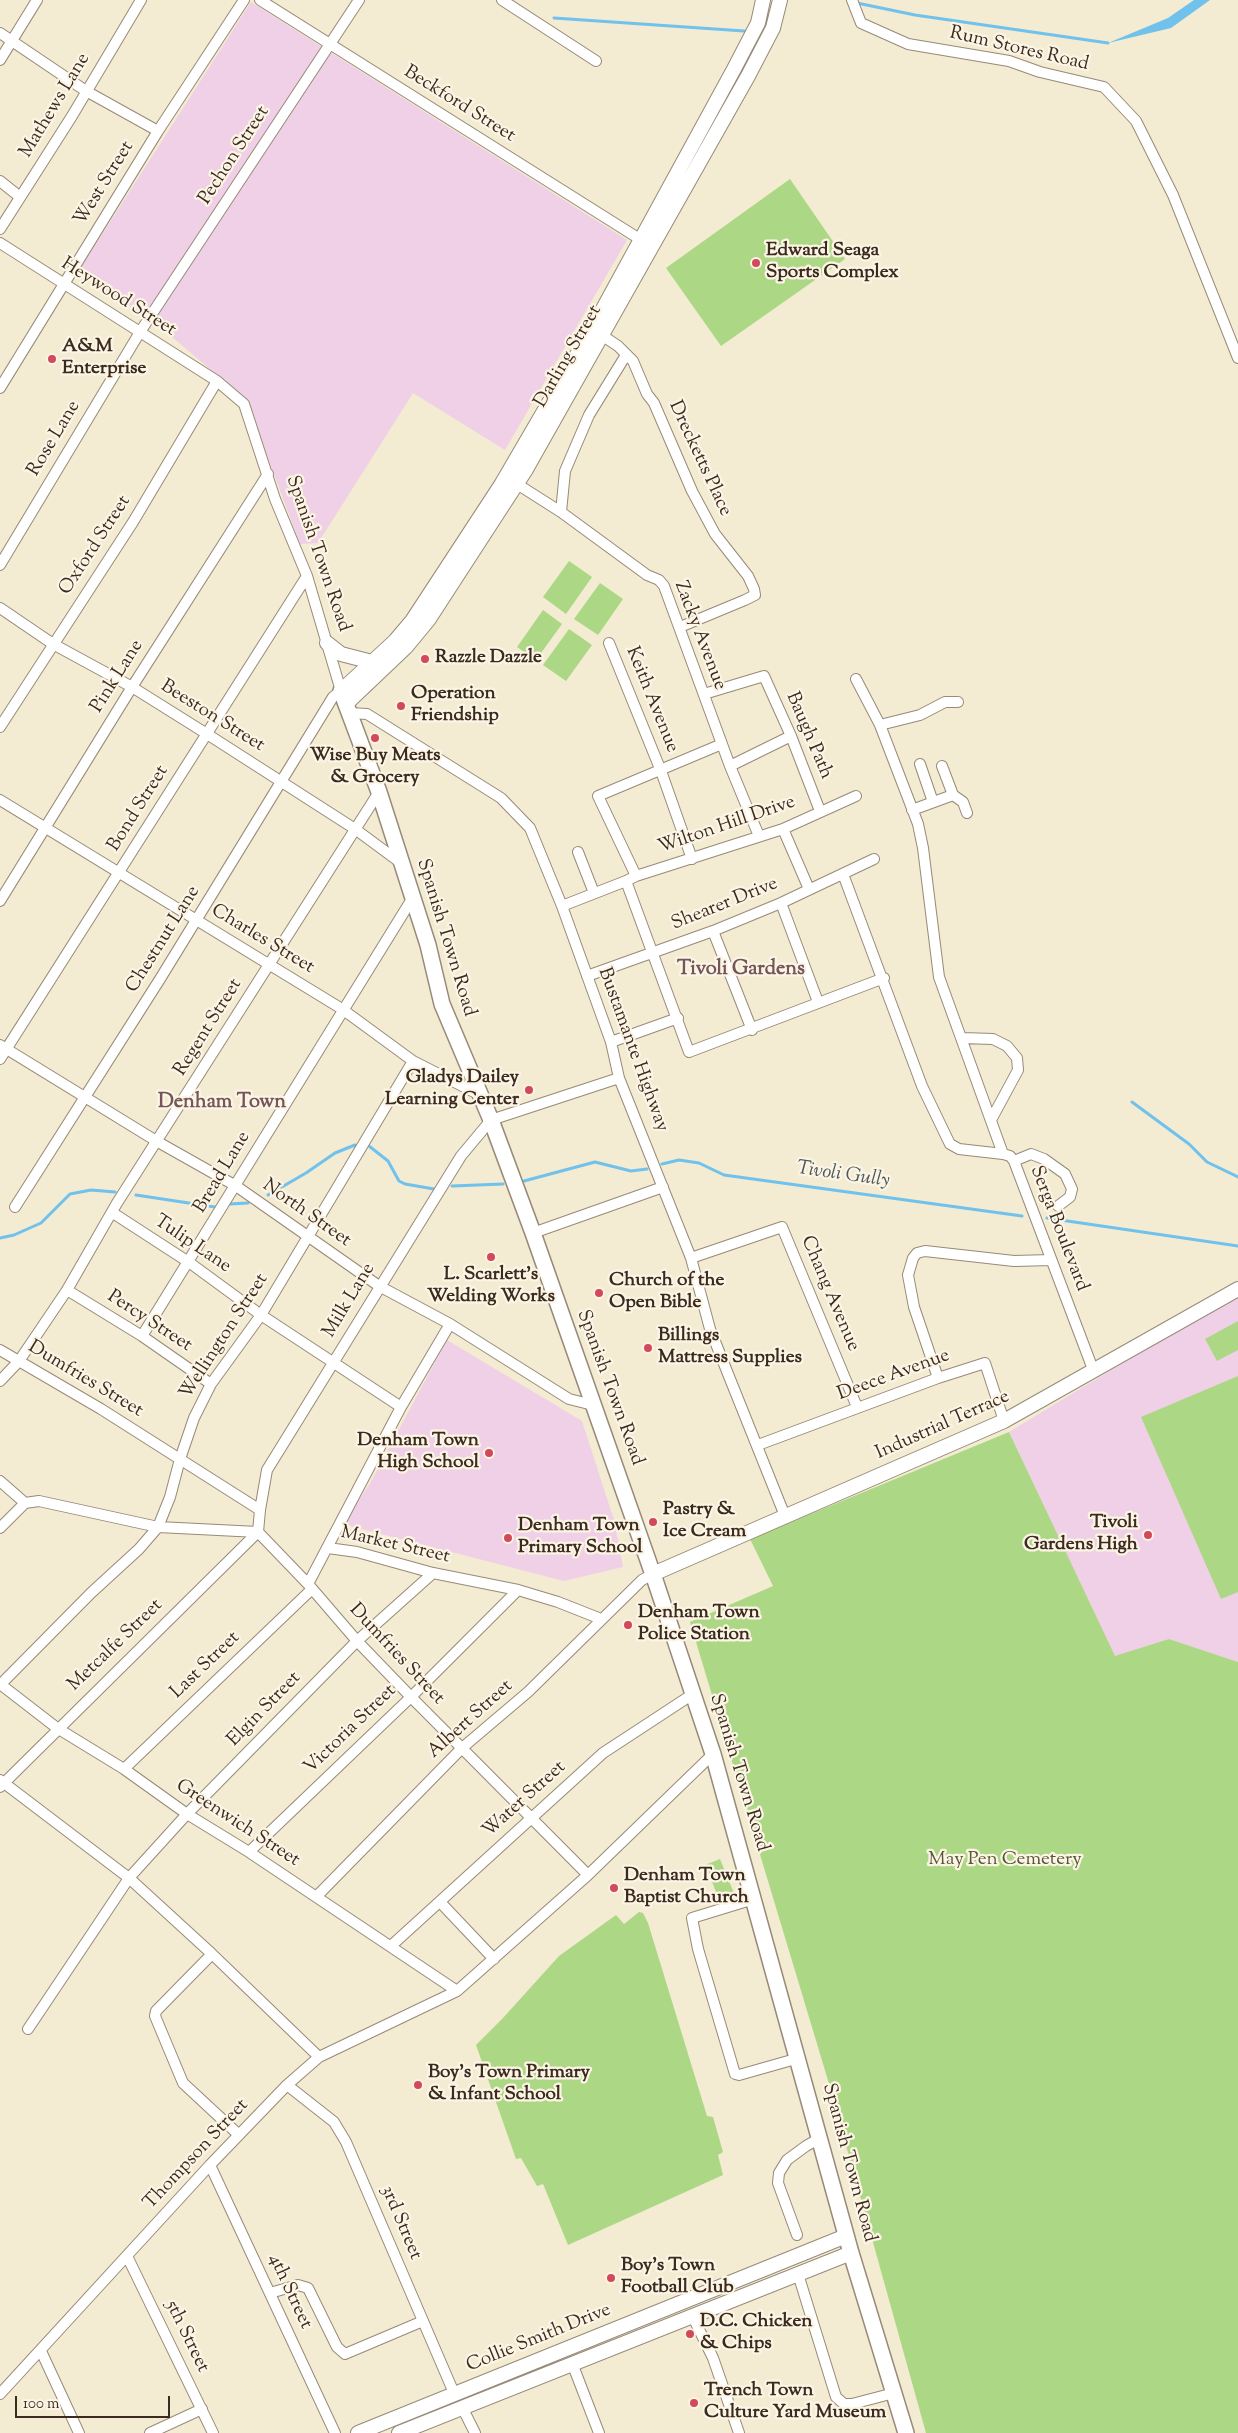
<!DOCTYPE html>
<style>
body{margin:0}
#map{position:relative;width:1238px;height:2433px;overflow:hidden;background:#f3ebd2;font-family:"Sorts Mill Goudy",serif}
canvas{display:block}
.scale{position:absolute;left:15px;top:2396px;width:155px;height:22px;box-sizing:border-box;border:2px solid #3b2a1e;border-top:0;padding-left:6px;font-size:15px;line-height:18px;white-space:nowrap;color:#3b2a1e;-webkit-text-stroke:4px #fcf5e5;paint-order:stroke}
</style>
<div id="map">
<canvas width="1238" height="2433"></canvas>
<div class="scale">100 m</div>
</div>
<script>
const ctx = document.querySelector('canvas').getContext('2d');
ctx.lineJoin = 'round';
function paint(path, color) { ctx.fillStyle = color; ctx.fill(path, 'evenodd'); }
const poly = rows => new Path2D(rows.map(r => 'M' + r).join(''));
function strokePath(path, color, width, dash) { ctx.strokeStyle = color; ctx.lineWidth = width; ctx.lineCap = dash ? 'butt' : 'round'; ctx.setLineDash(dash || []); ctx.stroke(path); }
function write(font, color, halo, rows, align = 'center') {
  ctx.font = font + ' "Sorts Mill Goudy",serif'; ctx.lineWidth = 4.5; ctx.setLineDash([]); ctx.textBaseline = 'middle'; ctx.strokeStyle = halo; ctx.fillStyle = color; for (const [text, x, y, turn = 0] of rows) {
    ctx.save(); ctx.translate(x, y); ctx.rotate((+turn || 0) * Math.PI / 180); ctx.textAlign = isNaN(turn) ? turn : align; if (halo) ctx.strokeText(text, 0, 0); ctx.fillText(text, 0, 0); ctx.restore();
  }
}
paint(poly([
 [251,2,627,240,505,450,413,393,318,543,300,544,246,400,157,324,78,272],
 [1238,1298,1238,1662,1169,1639,1115,1657,1009,1432,1217,1306],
 [447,1340,582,1421,614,1520,623,1567,564,1581,343,1524,369,1485]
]), '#efd0e6');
paint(poly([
 [790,179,845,259,721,346,666,268],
 [569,561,592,577,566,614,543,597],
 [600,583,623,599,598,635,574,619],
 [543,610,562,624,536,660,517,647],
 [569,629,592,645,566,681,543,665],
 [1238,1321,1238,1350,1217,1361,1205,1339],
 [1238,1376,1238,1592,1221,1599,1141,1417],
 [1009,1432,1115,1656,1169,1639,1238,1662,1238,2433,926,2433,827,2077,690,1622,773,1586,750,1539],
 [720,1859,736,1898,721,1904,705,1865],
 [639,1912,643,1913,648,1923,707,2116,713,2117,723,2152,718,2155,723,2175,568,2245,543,2184,537,2186,521,2158,516,2159,476,2045,503,2018,559,1956,616,1915,624,1924]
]), '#acd885');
paint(poly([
 [1194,0,1210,0,1171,28,1108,43,1168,18]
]), '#70c2ec');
strokePath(poly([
 [857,3,915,15,1108,43],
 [554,18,744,31],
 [1132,1102,1189,1144,1207,1162,1238,1177],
 [369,1146,388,1161,399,1181,405,1184,434,1189],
 [662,1164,679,1160,699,1163,724,1175,1022,1216],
 [524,1181,595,1162,631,1171,647,1169],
 [452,1186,503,1184],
 [136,1195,215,1207],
 [268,1195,306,1173,335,1153,355,1145],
 [230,1204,248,1203],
 [1047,1218,1238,1246],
 [0,1238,14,1235,41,1223,70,1194,91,1190,115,1192]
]), '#70c2ec', 3);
const minor = poly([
 [260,0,646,243],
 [502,0,596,61],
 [852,0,861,23,908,44,1009,61,1040,72,1104,87,1136,121,1173,195,1238,358],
 [0,33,86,91,158,131],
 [0,60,37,0],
 [0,181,20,197],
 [0,229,72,116,141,0],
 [0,243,217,381,244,404,275,499,307,576,341,691,333,697,160,979,15,1207],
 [597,332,618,346,633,361,647,394,654,403,692,491,715,534,748,576,754,589,755,595,745,600,680,627],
 [0,388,158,131,244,0],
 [517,484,561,512,647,575,659,580,664,586,730,766,759,836],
 [561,512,565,471,589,415,626,355],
 [0,565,140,332,359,0],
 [0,608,53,644,132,687,207,734,355,829,401,863],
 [609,643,661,771,692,859],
 [856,679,880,725,918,824,923,848,939,977,1003,1154],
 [704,694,764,676,791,736,820,811],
 [349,713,367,714,501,798,530,828,562,906,611,1042,619,1078,691,1258,710,1329,785,1516],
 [880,725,920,715,945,702,958,702],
 [0,727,133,522,217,381],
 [722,744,598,796,636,876,626,881,689,1052,884,978],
 [920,764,933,802],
 [730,766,791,736],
 [942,766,953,795,963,802,967,813],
 [0,800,342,1009,413,1061,480,1095],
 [912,810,953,795],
 [783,829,809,889],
 [578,852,594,893],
 [843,874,922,1086,947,1138,950,1144,959,1149,1003,1154,1010,1156,1014,1161,1094,1372],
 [636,876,783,829,856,796],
 [0,901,132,687,268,474],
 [781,903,818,1002],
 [562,906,626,881],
 [713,931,752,1030],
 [587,976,713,931,781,903,874,859],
 [962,1038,993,1039,1007,1046,1017,1058,1018,1070,991,1120],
 [611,1042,678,1018],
 [0,1045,158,1142,236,1186,379,1286,450,1324,569,1399,593,1405],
 [0,1059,307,576],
 [1014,1161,1031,1154,1044,1159,1065,1174,1072,1189,1070,1197,1058,1206],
 [113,1213,190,1263,261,1315,401,1407],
 [533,1233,663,1187],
 [691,1258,782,1227,857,1407],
 [67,1290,142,1336,211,1384],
 [142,1336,412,899],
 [0,1350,101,1409,260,1510,258,1532,0,1787],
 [938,1378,914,1307,908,1275,913,1258,917,1253,925,1251,1014,1261,1051,1260],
 [0,1381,19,1361,67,1290,117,1203,379,792],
 [758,1445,938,1378,985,1363,1004,1421],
 [0,1481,25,1503],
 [260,1510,267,1470,461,1156,491,1120,619,1078],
 [0,1528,25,1503,39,1501,158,1527,258,1532,308,1584,401,1407,450,1324],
 [328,1548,357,1552,433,1573,518,1590,558,1602,601,1619],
 [308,1584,357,1641,411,1697,588,1875],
 [0,1684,57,1728,124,1769,187,1814,249,1852,457,1991],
 [0,1685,91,1593,139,1549,158,1527,170,1497,180,1459,194,1418,211,1384,261,1315,413,1061],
 [124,1769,312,1589],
 [0,1780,129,1878,212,1954,319,2057],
 [249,1852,411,1697,518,1590],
 [317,1896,462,1748,528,1692,642,1580,653,1574],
 [754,1899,692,1918,698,1949,735,2074,739,2075,799,2058],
 [440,1902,494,1959],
 [392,1945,603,1753,693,1694],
 [212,1954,156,2011,155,2016,183,2083,239,2135],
 [28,2029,129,1878,187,1814,357,1641,433,1573],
 [287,2085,334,2122,346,2142,454,2393],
 [210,2165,335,2433],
 [797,2235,778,2183,779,2173,787,2160,806,2146,820,2138],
 [127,2256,213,2433],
 [798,2274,836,2397,844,2404,852,2404,894,2393],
 [270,2293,298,2285,308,2288,337,2347,345,2354,423,2321],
 [692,2315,713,2358,739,2433],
 [41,2351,79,2433],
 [572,2363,599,2433],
 [0,2394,210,2165,287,2085,319,2057,457,1991,588,1875,713,1754],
 [462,2407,475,2433],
 [150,2433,202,2409]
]);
const tertiary = poly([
 [327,643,341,654,372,662],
 [341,691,395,641,412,621,501,485,592,329,734,69,758,23,763,0],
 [346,704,406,647,429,619,525,471,748,76,773,28,780,0],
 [653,1574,1004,1421,1238,1289],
 [358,2433,846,2236],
 [399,2433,851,2253]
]);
const secondary = poly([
 [341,691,379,792,428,945,442,1004,491,1120,533,1233,656,1583,713,1754,851,2253,906,2433]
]);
strokePath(minor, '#978a78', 12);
strokePath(tertiary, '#978a78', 16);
strokePath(secondary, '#978a78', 18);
strokePath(minor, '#fff', 10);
strokePath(tertiary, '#fff', 14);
strokePath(secondary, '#fff', 15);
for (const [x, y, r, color] of [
 [756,263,5,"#d1495b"],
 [52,359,5,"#d1495b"],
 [425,659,5,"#d1495b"],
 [401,706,5,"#d1495b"],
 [375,738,5,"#d1495b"],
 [529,1090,5,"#d1495b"],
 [491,1257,5,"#d1495b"],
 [599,1293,5,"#d1495b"],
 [648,1348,5,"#d1495b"],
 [489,1453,5,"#d1495b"],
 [653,1522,5,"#d1495b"],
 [1148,1535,5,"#d1495b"],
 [508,1538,5,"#d1495b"],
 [628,1625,5,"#d1495b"],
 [614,1888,5,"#d1495b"],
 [418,2085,5,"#d1495b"],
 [611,2278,5,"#d1495b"],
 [690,2334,5,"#d1495b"],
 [694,2403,5,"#d1495b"]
]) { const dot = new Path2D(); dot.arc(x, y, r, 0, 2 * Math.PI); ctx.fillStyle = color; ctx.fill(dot); strokePath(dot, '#fcf5e5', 2); }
write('19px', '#3b2a1e', '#fcf5e5', [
 ["Rum Stores Road",1019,50,13],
 ["Beckford Street",459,105,32],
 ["Mathews Lane",56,106,-59],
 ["Pechon Street",235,156,-57],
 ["West Street",105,184,-58],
 ["Heywood Street",118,298,32],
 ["Darling Street",569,357,-60],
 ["Rose Lane",55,439,-59],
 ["Drecketts Place",699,459,65],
 ["Oxford Street",96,546,-57],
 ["Spanish Town Road",317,554,71],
 ["Zacky Avenue",699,636,69],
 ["Pink Lane",118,677,-58],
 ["Keith Avenue",651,700,68],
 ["Beeston Street",212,717,32],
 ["Baugh Path",808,736,67],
 ["Bond Street",139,809,-58],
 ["Wilton Hill Drive",727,826,-19],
 ["Shearer Drive",725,905,-22],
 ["Spanish Town Road",445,938,73],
 ["Chestnut Lane",164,940,-58],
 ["Charles Street",262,940,31],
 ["Regent Street",209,1028,-58],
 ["Bustamante Highway",632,1050,70],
 ["Bread Lane",223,1173,-59],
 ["North Street",306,1214,35],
 ["Serga Boulevard",1058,1229,69],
 ["Tulip Lane",192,1245,34],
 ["Chang Avenue",829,1294,67],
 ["Milk Lane",350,1301,-59],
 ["Percy Street",149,1322,33],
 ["Wellington Street",225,1337,-57],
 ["Deece Avenue",894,1376,-20],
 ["Dumfries Street",85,1380,31],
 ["Spanish Town Road",609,1388,70],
 ["Industrial Terrace",943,1426,-24],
 ["Market Street",395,1546,13],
 ["Metcalfe Street",116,1646,-44],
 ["Dumfries Street",396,1655,47],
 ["Last Street",206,1666,-44],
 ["Elgin Street",265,1710,-46],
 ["Albert Street",471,1720,-42],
 ["Victoria Street",351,1730,-44],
 ["Spanish Town Road",738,1773,73],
 ["Water Street",525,1800,-42],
 ["Greenwich Street",237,1824,33],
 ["Thompson Street",197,2155,-47],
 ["Spanish Town Road",848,2163,75],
 ["3rd Street",400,2223,67],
 ["4th Street",289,2292,65],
 ["5th Street",186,2337,64],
 ["Collie Smith Drive",539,2339,-22]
]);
write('bold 19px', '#3b2a1e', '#fcf5e5', [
 ["Edward Seaga",766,252],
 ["Sports Complex",766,274],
 ["A&M",62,348],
 ["Enterprise",62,370],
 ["Razzle Dazzle",435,659],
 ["Operation",411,695],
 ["Friendship",411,717],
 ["Wise Buy Meats",375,757,"center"],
 ["& Grocery",375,779,"center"],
 ["Gladys Dailey",519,1079,"right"],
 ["Learning Center",519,1101,"right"],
 ["L. Scarlett's",491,1276,"center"],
 ["Welding Works",491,1298,"center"],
 ["Church of the",609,1282],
 ["Open Bible",609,1304],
 ["Billings",658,1337],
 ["Mattress Supplies",658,1359],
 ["Denham Town",479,1442,"right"],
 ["High School",479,1464,"right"],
 ["Pastry &",663,1511],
 ["Ice Cream",663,1533],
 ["Tivoli",1138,1524,"right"],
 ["Gardens High",1138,1546,"right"],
 ["Denham Town",518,1527],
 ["Primary School",518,1549],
 ["Denham Town",638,1614],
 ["Police Station",638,1636],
 ["Denham Town",624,1877],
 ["Baptist Church",624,1899],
 ["Boy's Town Primary",428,2074],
 ["& Infant School",428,2096],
 ["Boy's Town",621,2267],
 ["Football Club",621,2289],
 ["D.C. Chicken",700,2323],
 ["& Chips",700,2345],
 ["Trench Town",704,2392],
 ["Culture Yard Museum",704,2414]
], 'left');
write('19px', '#575638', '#fcf5e5', [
 ["May Pen Cemetery",1005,1861]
]);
write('bold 20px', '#745659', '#fcf5e5', [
 ["Tivoli Gardens",741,971],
 ["Denham Town",222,1104]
]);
write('italic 20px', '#4b585c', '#fcf5e5', [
 ["Tivoli Gully",843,1176,8]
]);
</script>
